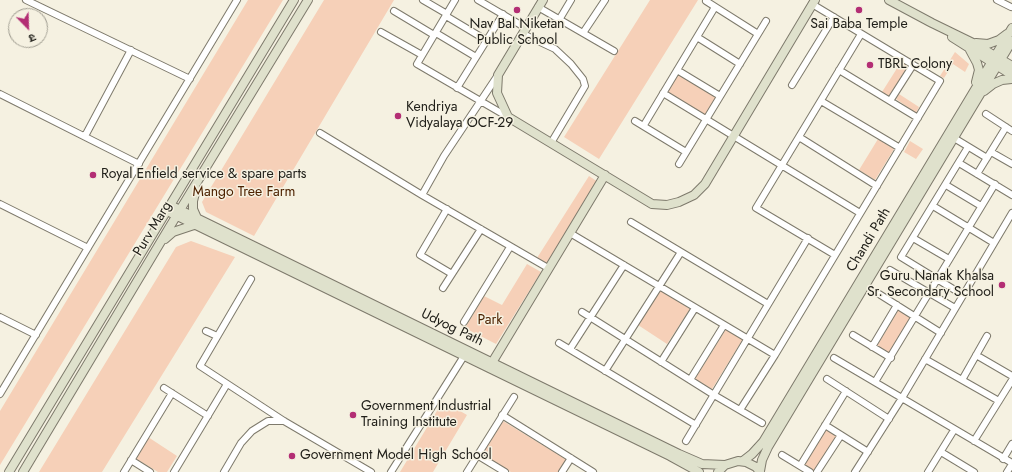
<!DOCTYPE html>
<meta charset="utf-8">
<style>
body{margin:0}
#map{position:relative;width:1012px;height:472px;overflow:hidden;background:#f5f1e1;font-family:Jost,"Noto Sans Devanagari",sans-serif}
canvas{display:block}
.north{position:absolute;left:8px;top:8px;width:40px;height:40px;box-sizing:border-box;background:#f5f1e1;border:1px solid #a09d91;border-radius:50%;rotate:157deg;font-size:11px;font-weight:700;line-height:16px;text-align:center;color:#21201a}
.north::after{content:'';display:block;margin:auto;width:14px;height:18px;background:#b32e74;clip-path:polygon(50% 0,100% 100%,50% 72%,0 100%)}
</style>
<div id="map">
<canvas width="1012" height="472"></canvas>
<div class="north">उ</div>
</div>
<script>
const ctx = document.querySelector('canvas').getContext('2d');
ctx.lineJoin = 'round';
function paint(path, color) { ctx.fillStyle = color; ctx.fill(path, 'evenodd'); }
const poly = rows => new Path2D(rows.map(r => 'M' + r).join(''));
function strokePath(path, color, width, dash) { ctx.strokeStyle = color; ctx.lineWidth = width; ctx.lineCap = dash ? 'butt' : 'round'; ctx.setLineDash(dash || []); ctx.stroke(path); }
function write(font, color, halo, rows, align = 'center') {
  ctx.font = font + ' Jost,sans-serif'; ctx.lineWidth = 3; ctx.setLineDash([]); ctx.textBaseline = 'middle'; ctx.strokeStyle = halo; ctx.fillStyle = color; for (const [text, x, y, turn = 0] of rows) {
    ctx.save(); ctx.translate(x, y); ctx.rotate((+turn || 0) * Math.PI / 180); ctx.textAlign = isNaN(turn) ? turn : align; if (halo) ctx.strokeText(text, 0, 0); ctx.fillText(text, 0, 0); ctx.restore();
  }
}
paint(poly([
 [248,0,283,0,0,465,0,411],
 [324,0,394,0,254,236,206,212,202,202],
 [650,0,698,0,599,159,564,137],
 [955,52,969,64,965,72,953,64,944,78,940,76],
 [901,62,908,66,889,96,882,92],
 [678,74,717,98,706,116,667,92],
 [899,94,919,107,916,113,896,99],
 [878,139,894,149,875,180,859,170],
 [910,141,923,149,916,159,904,152],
 [589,176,598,182,547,264,537,258],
 [191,241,235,257,102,472,39,472,176,247],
 [527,264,541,272,496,344,465,328,484,296,502,305],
 [660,290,690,309,667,344,638,325],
 [899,309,912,317,890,354,877,346],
 [726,329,743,339,712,389,695,379],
 [443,401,467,415,433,472,400,472],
 [503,421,567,460,560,472,511,472,482,454],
 [824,428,837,436,814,472,802,465],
 [148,437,177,456,167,472,158,472,135,458]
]), '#f6d0b8');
const street = poly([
 [26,0,190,79],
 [423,0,447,14],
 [455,0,417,64,508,117],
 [478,0,526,28],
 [997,0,1011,7],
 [706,1,758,34],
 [538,7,614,51],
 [394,11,434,35],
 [446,16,486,40],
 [559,20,571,0],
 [381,32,422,55],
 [436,33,476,57],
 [583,33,605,0],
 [523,34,555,49,571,64,583,79,585,86,551,143],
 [697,37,740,64],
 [677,70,720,96],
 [839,70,918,118],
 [792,85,834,17],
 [457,88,503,14],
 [663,93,860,213],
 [0,94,139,164],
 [821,101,900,148],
 [890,101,913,65],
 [986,114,1012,131],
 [635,121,686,152],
 [644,125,715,7],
 [320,133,422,195,548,268],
 [85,136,131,50],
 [799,137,877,186],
 [954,138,987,158],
 [991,152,1012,164],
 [959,163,1012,195],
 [679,164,766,21],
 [977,174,1006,127],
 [946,185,981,206],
 [422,195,444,156,498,75],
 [0,204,88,248],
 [933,206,994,243],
 [447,209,420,255,452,274],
 [631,222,768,304],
 [570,233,775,355],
 [913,238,949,259],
 [835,255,756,208,861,34],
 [890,270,955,308],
 [251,279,200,366,284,421,371,472],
 [443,288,481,229],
 [879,294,941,333],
 [963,295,901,257,968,147],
 [582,312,714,395,762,423],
 [0,317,36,335],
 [464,322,510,247],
 [206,331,217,336],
 [853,335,891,358],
 [559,343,696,425],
 [872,347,897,305],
 [570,349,624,265],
 [976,355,1012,376],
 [834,358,1012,463],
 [925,359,999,401],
 [661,362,695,308],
 [605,371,681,252],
 [827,379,889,419],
 [690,380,724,325],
 [962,380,987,336],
 [875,382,995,184],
 [164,388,208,416],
 [0,394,237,0],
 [740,410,775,355,940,81,812,4],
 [502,415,593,472],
 [825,425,868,452],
 [686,441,808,238],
 [974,441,1012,380],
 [941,452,974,472],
 [477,455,505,472],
 [782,455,810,472],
 [1003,459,1012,444],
 [131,460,150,472],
 [800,466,846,391],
 [124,472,172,393],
 [174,472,227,384],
 [224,472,241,443,252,431,268,421,284,421],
 [391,472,464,356],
 [467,472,514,397],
 [562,472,571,458],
 [817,472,841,435],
 [855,472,902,398,1012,213],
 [928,472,954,430],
 [1007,472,1012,464]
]);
const secondary = poly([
 [543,0,498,75,497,93,508,117,652,204,667,205,679,202,694,195,705,184,815,0],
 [889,0,932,23,973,43,1012,66],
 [952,37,1012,75],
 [976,43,988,44,999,40,1007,34],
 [970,50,977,63,979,70,976,82],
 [984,91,993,84,1002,80,1012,79],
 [196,189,193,201,193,209,197,218],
 [170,205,679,454,702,464,725,465],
 [167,211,489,368,670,456,699,472],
 [165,239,173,232,194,225],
 [490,366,605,175],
 [743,461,752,454,763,442,1012,28],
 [760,471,762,460,768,447,1012,41],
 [9,472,294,0],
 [23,472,169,228,308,0],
 [718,472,725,465,738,461,746,462,756,467,760,472]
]);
strokePath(street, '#7e7a6c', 8);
strokePath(secondary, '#7e7a6c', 10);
strokePath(street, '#fff', 6);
strokePath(secondary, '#dfe1cc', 8);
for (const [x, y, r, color] of [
 [517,10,4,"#b32e74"],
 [859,10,4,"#b32e74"],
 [870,65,4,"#b32e74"],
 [398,116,4,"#b32e74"],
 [93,175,4,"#b32e74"],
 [1002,285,4,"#b32e74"],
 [353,415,4,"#b32e74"],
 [292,456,4,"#b32e74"]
]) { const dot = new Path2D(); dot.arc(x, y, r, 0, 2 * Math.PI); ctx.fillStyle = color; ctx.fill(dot); strokePath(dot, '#f5f1e1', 1.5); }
write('14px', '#21201a', '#f5f1e1', [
 ["Nav Bal Niketan",517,25,"center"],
 ["Public School",517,41,"center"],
 ["Sai Baba Temple",859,25,"center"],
 ["TBRL Colony",878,65],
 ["Kendriya",406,108],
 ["Vidyalaya OCF-29",406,124],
 ["Royal Enfield service & spare parts",101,175],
 ["Guru Nanak Khalsa",994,277,"right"],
 ["Sr. Secondary School",994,293,"right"],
 ["Government Industrial",361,407],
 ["Training Institute",361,423],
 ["Government Model High School",300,456]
], 'left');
write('14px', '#4d2200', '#f5f1e1', [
 ["Mango Tree Farm",244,193],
 ["Park",490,321]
]);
write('14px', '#21201a', '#f5f1e1', [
 ["Purv Marg",153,229,-59],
 ["Chandi Path",869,240,-59],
 ["Udyog Path",452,328,26]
]);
</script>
